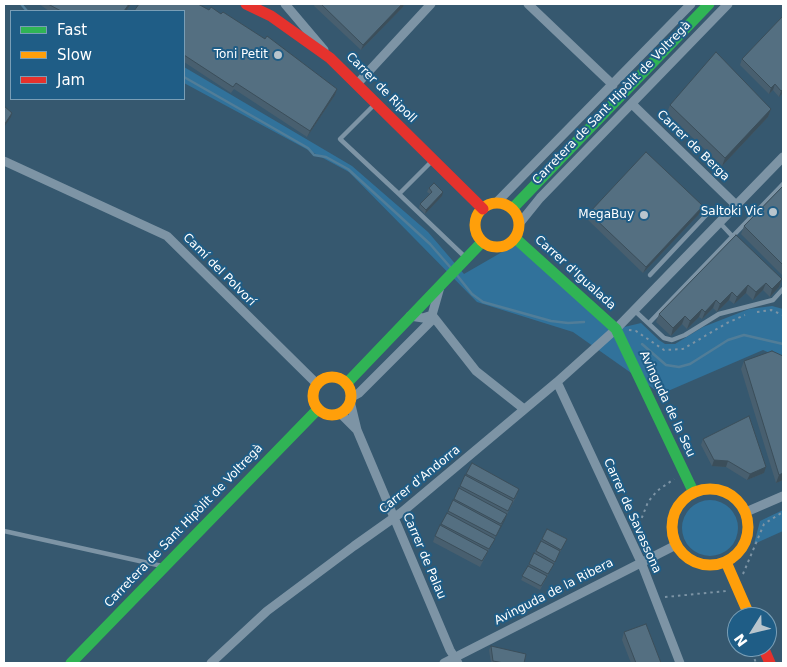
<!DOCTYPE html>
<meta charset="utf-8">
<style>
body{margin:0}
#map{position:relative;width:787px;height:667px;overflow:hidden;background:#36586f;font-family:"DejaVu Sans",sans-serif}
canvas{display:block}
.frame{position:absolute;inset:0;border:5px solid #fff;pointer-events:none}
.legend{position:absolute;left:10px;top:10px;width:175px;height:90px;box-sizing:border-box;background:#1f5d86;border:1px solid #799eb6;margin:0;padding:6px 9px;list-style:none;font-size:15px;color:#fff}
.legend li{display:flex;align-items:center;gap:10px;height:25px}
.legend b{width:25px;border:1px solid #799eb6}
.north{position:absolute;left:727px;top:607px;width:50px;height:50px;box-sizing:border-box;background:#1f5d86;border:1px solid #799eb6;border-radius:50%;rotate:234deg;font-size:14px;font-weight:700;line-height:20px;text-align:center;color:#fff}
.north::after{content:'';display:block;margin:auto;width:18px;height:22px;background:#b9c5cd;clip-path:polygon(50% 0,100% 100%,50% 72%,0 100%)}
</style>
<div id="map">
<canvas width="787" height="667"></canvas>
<div class="frame"></div>
<ul class="legend">
<li><b style="height:6px;background:#30b455"></b>Fast</li>
<li><b style="height:6px;background:#ff9f0a"></b>Slow</li>
<li><b style="height:6px;background:#e5322d"></b>Jam</li>
</ul>
<div class="north">N</div>
</div>
<script>
const ctx = document.querySelector('canvas').getContext('2d');
ctx.lineJoin = 'round';
function paint(path, color) { ctx.fillStyle = color; ctx.fill(path, 'evenodd'); }
const poly = rows => new Path2D(rows.map(r => 'M' + r).join(''));
function strokePath(path, color, width, dash) { ctx.strokeStyle = color; ctx.lineWidth = width; ctx.lineCap = dash ? 'butt' : 'round'; ctx.setLineDash(dash || []); ctx.stroke(path); }
function write(font, color, halo, rows, align = 'center') {
  ctx.font = font + ' "DejaVu Sans",sans-serif'; ctx.lineWidth = 4; ctx.setLineDash([]); ctx.textBaseline = 'middle'; ctx.strokeStyle = halo; ctx.fillStyle = color; for (const [text, x, y, turn = 0] of rows) {
    ctx.save(); ctx.translate(x, y); ctx.rotate((+turn || 0) * Math.PI / 180); ctx.textAlign = isNaN(turn) ? turn : align; if (halo) ctx.strokeText(text, 0, 0); ctx.fillText(text, 0, 0); ctx.restore();
  }
}
paint(poly([
 [184,67,352,166,428,232,464,274,516,244,616,329,641,323,659,340,665,344,675,344,703,327,749,309,772,306,783,309,783,359,763,350,661,394,573,332,477,302,349,172,184,83],
 '682 528a28 28 0 1 1 56 0a28 28 0 1 1-56 0Z',
 [783,510,783,531,754,544,760,521]
]), '#31729b');
strokePath(poly([
 [21,4,27,11],
 [184,77,308,148,314,155,326,157,348,169,430,244,451,268],
 [456,274,472,294,483,302,551,321,568,323,584,322],
 [642,344,666,365,679,367,690,364,728,340,744,335,783,344]
]), '#517d98', 2.5);
strokePath(poly([
 [757,312,771,310,783,315],
 [629,330,636,331,664,350,683,349,727,323,745,315],
 [637,530,648,502,657,491,674,479],
 [743,574,764,524,783,512],
 [665,597,727,591],
 [750,647,756,663]
]), '#7d94a5', 2, [2.5, 4]);
strokePath(poly([
 [374,105,340,139,399,194],
 [432,161,399,194,465,257],
 [720,223,734,238],
 [650,275,710,211],
 [634,310,664,338,672,340,685,335,719,314,773,300,783,289],
 [649,323,783,184],
 [4,531,162,566]
]), '#7d94a5', 4.5);
strokePath(poly([
 [285,4,324,50],
 [528,4,613,85],
 [358,83,431,4],
 [632,104,737,206],
 [4,161,167,236,317,384],
 [496,203,691,4],
 [519,224,540,198,728,4],
 [432,315,476,371,524,409],
 [410,316,423,318,432,315,440,287],
 [557,382,641,562,680,663],
 [350,398,359,393,434,318],
 [350,401,357,430,450,650,458,663],
 [340,413,357,430],
 [746,512,783,496],
 [211,663,267,611,354,546,402,512,557,382,616,329,783,157],
 [444,663,676,545]
]), '#7d94a5', 9);
strokePath(poly([
 [512,209,709,4],
 [515,238,616,329,693,491],
 [346,384,482,242],
 [71,663,318,409]
]), '#30b455', 11);
strokePath(poly([
 '475 225a22 22 0 1 1 44 0a22 22 0 1 1-44 0Z',
 '313 396a19 19 0 1 1 38 0a19 19 0 1 1-38 0Z',
 '672 527a38 38 0 1 1 76 0a38 38 0 1 1-76 0Z',
 [726,562,750,617]
]), '#ff9f0a', 11);
strokePath(poly([
 [246,4,271,16,330,58,483,209],
 [763,647,770,663]
]), '#e5322d', 11);
paint(poly([
 [39,4,131,4,126,11,49,11],
 [315,4,404,4,403,7,361,50,314,6],
 [209,10,221,14,337,89,335,95,307,137,234,89,231,93,184,62,184,11],
 [783,16,783,93,779,97,773,90,769,94,740,65,742,59],
 [670,105,771,109,768,117,722,166,667,113],
 [783,186,783,275,782,275,741,234,744,226],
 [429,188,442,196,425,214,419,208,420,204,430,194,427,192],
 [701,212,643,273,587,219,589,213],
 [736,235,782,279,779,287,770,297,763,290,753,300,746,293,734,304,729,300,717,312,713,308,702,319,699,317,687,329,682,324,671,336,656,322,659,314],
 [744,361,783,480,776,483,741,369],
 [703,439,764,473,747,480,726,467,712,466,701,445],
 [472,463,517,495,480,567,433,542,435,536,441,526],
 [547,529,567,539,540,590,521,580],
 [624,632,661,663,631,663,622,640],
 [491,646,524,663,491,663,489,650]
]), '#485f6f');
paint(poly([
 [129,4,131,4,126,11,124,11],
 [402,4,404,4,403,7,361,50,363,45],
 [775,84,773,90,769,94,771,88],
 [337,89,335,95,307,137,310,131],
 [783,89,783,93,779,97,781,91],
 [771,109,768,117,722,166,725,158],
 [12,113,11,117,4,127,4,125],
 [443,192,442,196,425,214,426,210],
 [703,206,701,212,643,273,646,267],
 [782,279,779,287,770,297,772,289],
 [766,283,763,290,753,300,756,292],
 [748,285,746,293,734,304,737,297],
 [732,292,729,300,717,312,720,304],
 [716,300,713,308,702,319,705,312],
 [702,309,699,317,687,329,690,321],
 [685,316,682,324,671,336,673,328],
 [714,460,728,461,726,467,712,466],
 [766,467,764,473,747,480,750,474],
 [783,473,783,480,776,483,779,475],
 [507,514,505,520,493,542]
]), '#3b4e5a');
const building = poly([
 [48,4,129,4,124,11,61,11,48,4],
 [139,4,198,4,209,10,211,7,221,14,223,12,265,39,267,36,337,89,310,131,236,83,233,87,184,55,184,11,134,11,139,4],
 [321,4,402,4,363,45,321,4],
 [783,16,783,89,781,91,775,84,771,88,742,59,783,16],
 [716,52,771,109,725,158,670,105,716,52],
 [4,106,12,113,4,125,4,106],
 [646,152,703,206,646,267,589,213,646,152],
 [434,183,443,192,426,210,420,204,432,192,429,188,434,183],
 [783,186,783,265,744,226,783,186],
 [736,235,782,279,772,289,766,283,756,292,748,285,737,297,732,292,720,304,716,300,705,312,702,309,690,321,685,316,673,328,659,314,736,235],
 [772,351,783,356,783,473,779,475,744,361,772,351],
 [749,416,766,467,750,474,728,461,714,460,703,439,749,416],
 [472,463,519,489,514,499,466,474,472,463],
 [465,475,513,501,508,511,460,486,465,475],
 [459,488,507,514,501,524,454,499,459,488],
 [453,500,501,526,496,536,448,511,453,500],
 [447,513,495,539,489,549,441,524,447,513],
 [440,525,488,551,482,561,435,536,440,525],
 [547,529,567,539,561,550,542,539,547,529],
 [541,541,560,551,555,562,536,551,541,541],
 [534,553,554,564,548,574,529,564,534,553],
 [528,566,547,576,541,586,522,576,528,566],
 [646,624,661,663,636,663,624,632,646,624],
 [491,646,526,654,524,663,504,663,493,661,491,646]
]);
paint(building, '#546f81');
strokePath(building, '#3b4e5a', 1);
for (const [x, y, r, color] of [
 [278,55,5,"#b9c5cd"],
 [773,212,5,"#b9c5cd"],
 [644,215,5,"#b9c5cd"]
]) { const dot = new Path2D(); dot.arc(x, y, r, 0, 2 * Math.PI); ctx.fillStyle = color; ctx.fill(dot); strokePath(dot, '#1f5d86', 2); }
write('12px', '#fff', '#1f5d86', [
 ["Toni Petit",268,55],
 ["Saltoki Vic",763,212],
 ["MegaBuy",634,215]
], 'right');
write('12px', '#fff', '#1f5d86', [
 ["Carrer de Ripoll",381,88,45],
 ["Carretera de Sant Hipòlit de Voltregà",612,103,-46],
 ["Carrer de Berga",693,146,44],
 ["Camí del Polvorí",219,270,45],
 ["Carrer d'Igualada",575,273,42],
 ["Avinguda de la Seu",667,404,65],
 ["Carrer d'Andorra",420,480,-39],
 ["Carrer de Savassona",632,516,66],
 ["Carretera de Sant Hipòlit de Voltregà",184,526,-46],
 ["Carrer de Palau",424,556,67],
 ["Avinguda de la Ribera",554,592,-27]
]);
</script>
